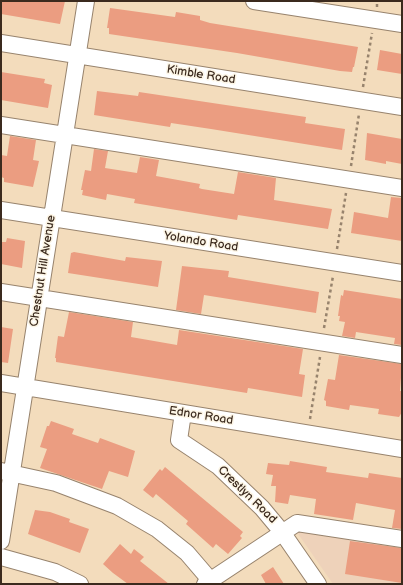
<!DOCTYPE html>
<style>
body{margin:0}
#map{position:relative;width:403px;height:585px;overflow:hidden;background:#f3dcbc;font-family:"Balsamiq Sans",sans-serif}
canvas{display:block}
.frame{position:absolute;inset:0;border:2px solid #3b2a1e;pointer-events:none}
</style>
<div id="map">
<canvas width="403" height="585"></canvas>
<div class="frame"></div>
</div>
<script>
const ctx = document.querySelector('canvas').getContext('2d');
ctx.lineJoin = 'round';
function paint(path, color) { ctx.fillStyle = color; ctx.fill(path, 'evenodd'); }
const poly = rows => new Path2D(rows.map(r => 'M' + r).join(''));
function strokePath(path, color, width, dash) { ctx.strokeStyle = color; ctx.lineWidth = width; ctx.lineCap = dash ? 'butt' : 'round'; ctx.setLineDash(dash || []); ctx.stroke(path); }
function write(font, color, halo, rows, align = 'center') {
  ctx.font = font + ' "Balsamiq Sans",sans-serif'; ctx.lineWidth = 3; ctx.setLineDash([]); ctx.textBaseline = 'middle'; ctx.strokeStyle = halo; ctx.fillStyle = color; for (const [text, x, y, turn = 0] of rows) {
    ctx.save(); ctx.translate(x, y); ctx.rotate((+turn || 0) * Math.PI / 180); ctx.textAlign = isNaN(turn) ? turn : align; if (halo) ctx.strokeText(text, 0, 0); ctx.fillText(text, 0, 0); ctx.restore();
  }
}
paint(poly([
 [294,528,402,544,402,584,333,584]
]), '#eed2ba');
paint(poly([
 [1,1,65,1,60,24,1,14],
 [110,8,175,17,176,12,200,16,200,20,210,23,358,47,354,67,353,67,352,72,340,71,237,53,109,34,109,28,107,28],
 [380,50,402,54,402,74,377,70],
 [1,72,45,79,44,83,52,85,48,108,1,100],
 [97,91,138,96,139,92,306,117,305,123,345,129,342,150,211,129,171,123,170,127,94,115],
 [367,133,402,139,402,164,386,161,386,164,365,160],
 [10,136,36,140,33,160,39,161,33,187,4,182,4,178,1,177,1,155,7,156],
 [94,149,108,151,105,168,137,173,140,157,159,160,156,176,200,184,199,188,202,189,234,194,238,172,276,178,274,200,332,209,328,229,238,215,237,220,134,203,135,199,107,194,106,200,82,195,83,190,81,190,85,170,91,171],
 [391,197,402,198,402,241,351,233,354,212,388,218],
 [7,238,25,241,22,268,1,264,1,242,6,242],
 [74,252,125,261,126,257,162,261,158,287,68,273,71,253],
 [182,266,229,271,228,277,319,292,316,313,204,295,201,314,176,310],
 [344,290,402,299,402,345,394,344,395,338,356,332,355,338,342,336,345,322,339,321,340,316,338,316,341,295,343,296],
 [69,312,133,322,131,337,177,345,179,330,303,349,299,374,305,375,302,397,248,388,247,393,56,362,56,358,55,358,58,336,64,337],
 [1,327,13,329,8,363,1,362],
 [339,355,402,364,400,391,402,391,402,412,399,417,378,414,379,409,350,405,349,410,326,406,326,401,324,400,328,379,335,380],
 [51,421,74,429,72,434,98,443,100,438,135,451,128,477,109,471,102,489,40,468,47,449,40,447,47,426,49,426],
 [290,461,327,467,326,472,368,478,369,473,402,478,402,529,392,528,395,510,356,503,353,520,314,514,316,499,290,495,288,504,275,502,276,486,271,486,273,475,266,474,268,463,289,465],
 [165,467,243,532,240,536,242,538,228,554,216,544,213,548,186,524,188,521,156,494,153,498,143,490,160,469,162,471],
 [35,510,50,512,70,519,69,522,89,529,80,553,28,534],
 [350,541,402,548,402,583,345,574],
 [120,544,131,554,134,549,144,557,140,561,169,584,128,584,113,573,103,564],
 [273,567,284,584,266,584,261,575]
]), '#eb9d81');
const minor = poly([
 [254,1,402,24],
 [1,43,402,107],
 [1,125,402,188],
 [1,210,402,273],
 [1,292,402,355],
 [1,383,402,449],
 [183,413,179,440,218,466,262,508,282,532,318,584],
 [1,471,56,483,117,506,157,529,187,553,211,581],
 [1,541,86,1],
 [1,557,55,572,80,584],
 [205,584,297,523,402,539]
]);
strokePath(minor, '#97836d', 18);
strokePath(poly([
 [377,7,377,1],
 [363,87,372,33],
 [351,166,359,114],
 [337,249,346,193],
 [324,328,333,276],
 [310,419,320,357]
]), '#97836d', 2.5, [3, 3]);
strokePath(minor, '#fff', 16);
write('12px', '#3b2a1e', '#fcf5e5', [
 ["Kimble Road",201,75,9],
 ["Yolando Road",201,242,9],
 ["Chestnut Hill Avenue",43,271,-81],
 ["Ednor Road",201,416,9],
 ["Crestlyn Road",247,495,44]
]);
</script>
